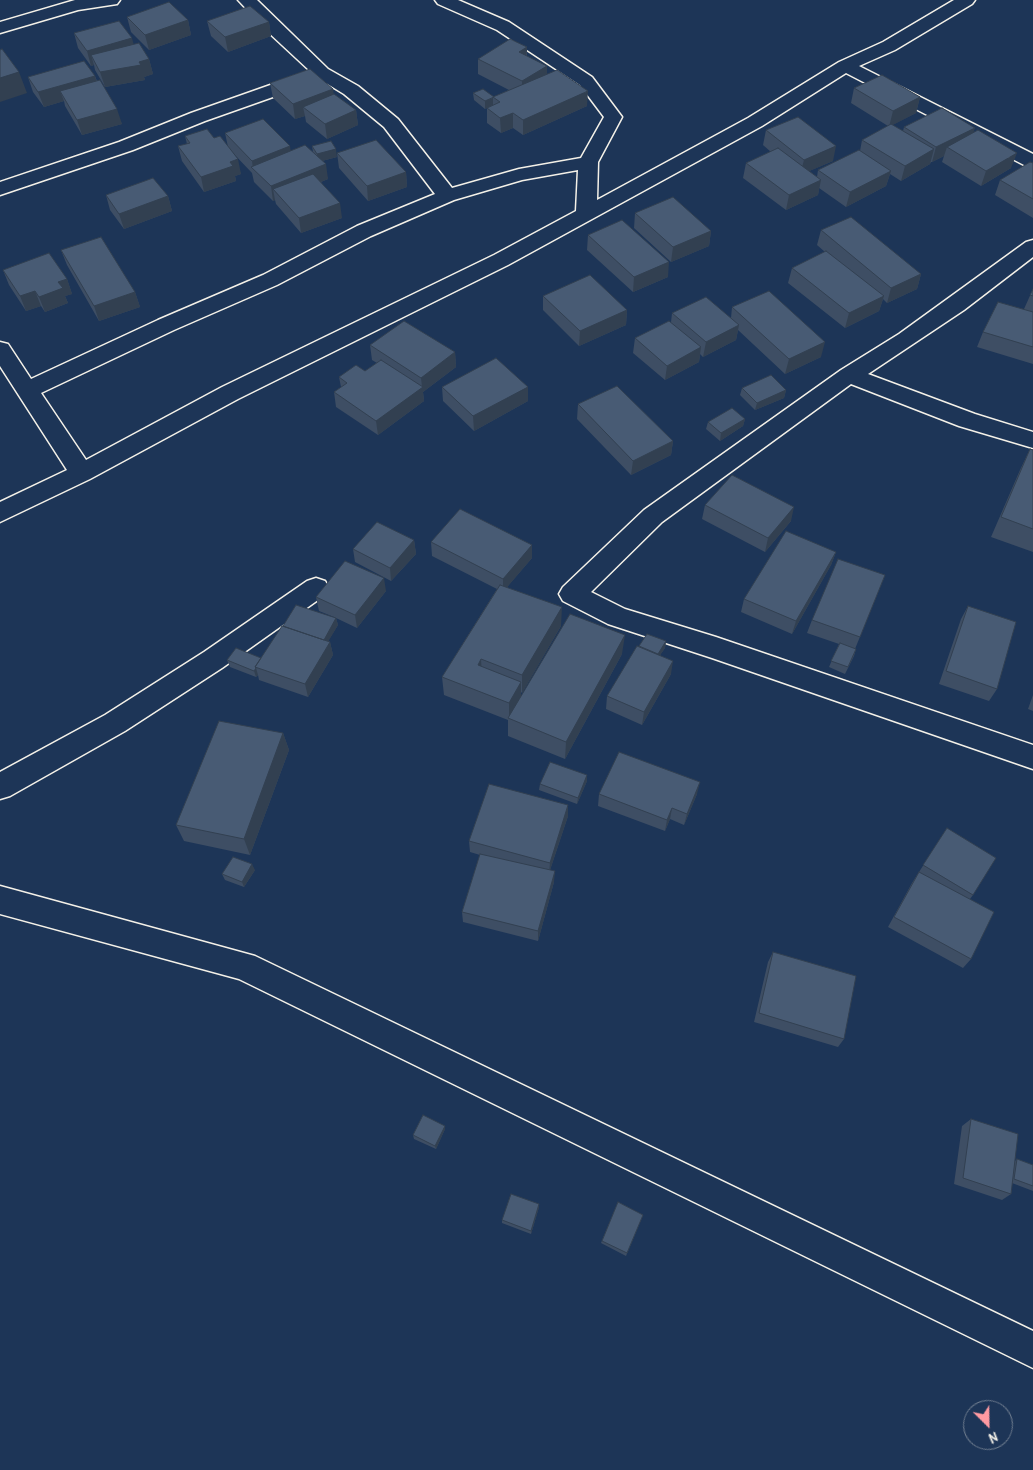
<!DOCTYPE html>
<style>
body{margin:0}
#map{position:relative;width:1033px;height:1470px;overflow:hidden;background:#1d3557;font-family:"Patrick Hand",sans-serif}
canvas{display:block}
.north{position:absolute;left:963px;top:1400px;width:50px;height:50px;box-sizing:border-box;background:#1d3557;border:1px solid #738091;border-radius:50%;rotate:157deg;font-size:14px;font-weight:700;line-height:20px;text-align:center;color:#f4f1e8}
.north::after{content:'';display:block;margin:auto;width:18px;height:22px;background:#ff9aa2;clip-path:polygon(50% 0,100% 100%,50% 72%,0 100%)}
</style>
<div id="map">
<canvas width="1033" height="1470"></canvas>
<div class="north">N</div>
</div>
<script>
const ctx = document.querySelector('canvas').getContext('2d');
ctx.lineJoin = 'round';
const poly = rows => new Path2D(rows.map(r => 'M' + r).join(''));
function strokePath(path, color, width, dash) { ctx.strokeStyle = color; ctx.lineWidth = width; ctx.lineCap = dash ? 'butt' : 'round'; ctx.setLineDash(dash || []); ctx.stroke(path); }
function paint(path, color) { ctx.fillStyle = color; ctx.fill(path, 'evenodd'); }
const minor = poly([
 [75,0,120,0,117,4,78,10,0,33,0,22,75,0],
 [238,0,257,0,328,69,358,86,398,119,452,188,519,169,581,158,604,117,580,85,497,30,438,4,435,0,458,0,509,22,592,77,622,117,598,162,597,200,748,118,839,62,883,42,954,0,975,0,972,4,895,50,859,66,1033,154,1033,168,1026,166,846,73,762,126,508,265,238,399,90,479,0,522,0,502,67,470,0,366,0,342,8,344,31,379,158,320,263,275,357,226,435,194,384,127,344,94,321,80,205,121,133,150,0,195,0,182,119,142,191,113,310,71,268,32,238,0],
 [578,170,576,211,494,255,222,387,86,460,41,393,174,330,277,285,371,236,454,200,522,180,578,170],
 [1033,240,1033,257,964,310,868,374,975,414,1033,432,1033,448,959,426,851,384,662,522,591,592,625,609,716,637,1033,745,1033,769,712,658,608,624,563,601,559,594,563,587,644,510,841,370,899,334,1026,242,1033,240],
 [316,578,325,581,329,588,325,595,222,668,125,731,10,796,0,799,0,772,105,715,204,652,307,581,316,578],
 [0,886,255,956,1033,1331,1033,1368,239,979,0,914,0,886]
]);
strokePath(minor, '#f4f1e8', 3);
paint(minor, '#1d3557');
paint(poly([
 [127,17,188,20,191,35,149,50,131,32],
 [207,21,269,22,271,36,228,52,211,36],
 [74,33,134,44,149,59,153,74,144,77,145,80,105,87,95,70,94,65,91,66,78,48],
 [527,47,527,56,547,74,587,106,523,135,513,128,501,133,487,123,487,108,485,109,474,100,473,93,493,97,509,90,478,74,478,59],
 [95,76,97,81,122,124,82,135,65,106,64,101,44,107,33,92,28,77],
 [270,83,333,89,333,94,356,110,358,125,327,139,306,122,305,116,295,119,273,98],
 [854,88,920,97,916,113,892,125,903,131,904,127,973,133,1011,168,981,186,942,162,944,156,932,162,931,162,930,164,901,181,890,174,886,186,846,207,819,188,818,195,786,210,743,178,746,163,771,152,763,145,766,130,833,161,809,171,817,177,818,170,860,151,862,140,888,126,851,103],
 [225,133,290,146,290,151,313,152,312,146,337,157,322,161,328,179,321,182,342,218,301,233,276,204,275,200,273,201,254,182,252,173,232,152,241,174,235,176,236,181,204,192,182,161,178,146,187,144,185,136,228,147],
 [337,153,406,172,407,187,368,201,339,168],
 [1033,163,1033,218,995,195,1000,180],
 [106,195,168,196,172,211,124,229,110,210],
 [635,213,711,231,709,246,671,262,634,228],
 [821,230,921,274,917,289,887,303,883,299,879,311,845,328,788,283,792,268,825,252,817,245],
 [588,235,668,277,633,292,587,250],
 [61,250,135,292,140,307,99,321,67,265],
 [3,270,67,279,72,294,65,296,68,303,45,312,41,306,26,311,9,285],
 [1033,289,1033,364,977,347,983,332,1024,309],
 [543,296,627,310,626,325,579,346,543,310],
 [732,307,821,357,785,374,738,330,736,340,703,357,700,354,699,362,665,380,633,353,635,338,671,322,672,313,731,318],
 [370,345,455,352,456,367,423,392,424,401,378,435,336,407,334,392,341,387,339,377,365,371,377,363,372,360],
 [442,387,528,401,474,431,443,401],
 [742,388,786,390,784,398,755,410,740,395],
 [578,404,673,441,671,455,631,475,577,419],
 [745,419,743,426,720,441,706,429,708,422],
 [1030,449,1033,450,1033,552,991,537,1020,470],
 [705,505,791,521,765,552,702,519],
 [414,540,416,554,391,581,355,562,353,549],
 [431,542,532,558,507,587,561,626,522,693,521,692,521,696,622,654,565,759,508,736,508,720,444,695,442,677,497,589,432,556],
 [836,552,831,565,792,634,741,612,744,599],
 [885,575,855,649,856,649,854,656,845,674,829,667,839,644,807,633,812,620],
 [386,591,357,628,336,618,338,625,328,641,330,642,333,655,308,697,259,680,258,675,256,677,230,667,227,660,261,658,334,617,319,611,316,597],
 [968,606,997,689,989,701,939,684,961,619],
 [666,641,665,648,660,655,671,674,642,725,606,709,607,696,639,646],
 [1033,695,1033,711,1028,709],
 [283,733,289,750,250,855,184,841,176,825],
 [587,781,577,804,539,790,540,784],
 [599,794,697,794,684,825,670,819,665,831,598,806],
 [568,805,568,816,550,870,554,882,538,941,463,922,462,912,480,855,470,852,469,841],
 [947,828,973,895,970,899,971,959,963,968,888,927,912,883],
 [255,870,244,887,225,880,222,874],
 [773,952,844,1039,838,1047,754,1022,768,962],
 [971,1119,1015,1161,1017,1159,1033,1165,1033,1191,1012,1183,1011,1194,1002,1200,954,1184,962,1126],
 [445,1129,436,1149,414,1139,413,1135],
 [618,1202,643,1215,626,1256,601,1243],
 [539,1204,539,1207,531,1234,502,1223,502,1220]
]), '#3e4e64');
paint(poly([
 [188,20,191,35,149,50,145,35],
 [269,22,271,36,228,52,225,37],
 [132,38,136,53,91,55,94,65,91,66,87,51],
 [527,47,526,62,519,52],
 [149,59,153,74,144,77,145,80,105,87,100,72],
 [547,66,547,81,522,97,522,81],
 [19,72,27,93,0,102,0,78],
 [95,76,99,91,60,91,64,101,44,107,38,92],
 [333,89,335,104,303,107,305,116,295,119,293,104],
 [588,91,587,106,523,135,523,120],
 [920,97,916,113,889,127,893,111],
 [493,98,493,105,485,109,485,101],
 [117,109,122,124,82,135,77,120],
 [356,110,358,125,327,139,325,124],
 [513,113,513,128,501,133,500,118],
 [975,128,970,143,947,147,944,156,932,162,936,147],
 [290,146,292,161,253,169,252,161],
 [836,146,833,161,800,175,804,160],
 [336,149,337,157,318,162,317,154],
 [934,149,930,164,901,181,905,166],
 [1017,153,1011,168,981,186,986,171],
 [238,159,241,174,235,176,236,181,204,192,201,177,230,162],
 [326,164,328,179,281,198,273,189,275,200,273,201,271,186],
 [891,171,886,186,846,207,850,192],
 [406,172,407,187,368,201,367,186],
 [821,180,818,195,786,210,789,195],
 [168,196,172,211,124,229,119,214],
 [340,203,342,218,301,233,299,218],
 [711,231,709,246,671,262,673,247],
 [669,262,668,277,633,292,634,277],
 [921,274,917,289,887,303,891,288],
 [67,279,72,294,65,296,68,303,45,312,39,297,58,282],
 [35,291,41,306,26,311,20,296],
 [135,292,140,307,99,321,94,306],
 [884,296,879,311,845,328,849,313],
 [627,310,626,325,579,346,580,331],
 [739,325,736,340,703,357,706,342],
 [825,342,821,357,785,374,789,359],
 [701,347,699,362,665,380,667,366],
 [455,352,456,367,423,392,424,401,378,435,376,421,422,387,421,378],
 [528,387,528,401,474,431,473,416],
 [786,390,784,398,755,410,757,403],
 [745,419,743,426,720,441,721,433],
 [673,441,671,455,631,475,633,461],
 [794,507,791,521,765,552,768,538],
 [414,540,416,554,391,581,390,568],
 [532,545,532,558,503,592,503,579],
 [836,552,831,565,792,634,796,621],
 [384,578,386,591,357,628,355,615],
 [562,607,561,626,522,693,522,675],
 [336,618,338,625,325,647,323,641],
 [625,635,622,654,565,759,566,742],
 [666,641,665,648,656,661,658,654],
 [330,642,333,655,308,697,305,684],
 [481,659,482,677,478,665],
 [673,661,671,674,642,725,644,712],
 [256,668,258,675,256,677,254,671],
 [521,682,521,700,509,718,509,703],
 [283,733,289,750,250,855,244,839],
 [587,775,587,781,577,804,578,798],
 [700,782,697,794,684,825,687,814],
 [568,805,568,816,549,873,550,863],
 [672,808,670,819,665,831,667,820],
 [252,864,255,870,244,887,242,882],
 [555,871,554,882,538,941,538,931],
 [445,1126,445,1129,436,1149,435,1146],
 [539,1204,539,1207,531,1234,531,1231]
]), '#324051');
const building = poly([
 [169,2,188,20,145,35,127,17,169,2],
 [250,6,269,22,225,37,207,21,250,6],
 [119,21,132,38,87,51,74,33,119,21],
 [510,39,527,47,519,52,547,66,522,81,478,59,510,39],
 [139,43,149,59,139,62,141,65,100,72,91,55,139,43],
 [2,49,19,72,0,78,0,50,2,49],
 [84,61,95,76,38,92,28,77,84,61],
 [310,69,333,89,293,104,270,83,310,69],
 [557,70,588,91,523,120,513,113,500,118,487,108,500,102,493,97,557,70],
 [882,75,920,97,893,111,854,88,882,75],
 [100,80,117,109,77,120,60,91,100,80],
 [483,89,494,97,485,101,473,93,483,89],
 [334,94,356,110,325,124,303,107,334,94],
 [942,108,975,128,936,147,904,127,942,108],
 [798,117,836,146,804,160,766,130,798,117],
 [263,119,290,146,252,161,225,133,263,119],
 [891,124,934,149,905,166,862,140,891,124],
 [207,129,214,138,220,136,238,159,230,162,233,166,201,177,178,146,190,143,185,136,207,129],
 [978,130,1017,153,986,171,947,147,978,130],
 [376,140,406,172,367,186,337,153,376,140],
 [331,141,336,149,317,154,312,146,331,141],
 [305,145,326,164,271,186,251,167,305,145],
 [778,148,821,180,789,195,746,163,778,148],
 [859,150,891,171,850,192,818,170,859,150],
 [1030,162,1033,163,1033,199,1000,180,1030,162],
 [313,174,340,203,299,218,273,189,313,174],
 [153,178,168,196,119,214,106,195,153,178],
 [673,197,711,231,673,247,635,213,673,197],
 [851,217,921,274,891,288,821,230,851,217],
 [622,220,669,262,634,277,588,235,622,220],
 [101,237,135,292,94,306,61,250,101,237],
 [826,251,884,296,849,313,792,268,826,251],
 [49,253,67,279,58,282,63,288,39,297,35,291,20,296,3,270,49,253],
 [590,275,627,310,580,331,543,296,590,275],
 [1033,289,1033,296,1030,295,1033,289],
 [769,291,825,342,789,359,732,307,769,291],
 [706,297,739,325,706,342,672,313,706,297],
 [998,302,1033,312,1033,347,983,332,998,302],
 [404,321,455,352,421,378,370,345,404,321],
 [669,321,701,347,667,366,635,338,669,321],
 [496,358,528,387,473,416,442,387,496,358],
 [381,360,423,387,376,421,334,392,347,383,339,377,356,365,365,371,381,360],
 [771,375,786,390,757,403,742,388,771,375],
 [617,386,673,441,633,461,578,404,617,386],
 [732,408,745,419,721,433,708,422,732,408],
 [1030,449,1033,450,1033,529,1001,517,1030,449],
 [732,475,794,507,768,538,705,505,732,475],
 [460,509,532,545,503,579,431,542,460,509],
 [377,522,414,540,390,568,353,549,377,522],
 [786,531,836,552,796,621,744,599,786,531],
 [838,559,885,575,860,637,812,620,838,559],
 [345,561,384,578,355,615,316,597,345,561],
 [500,585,562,607,522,675,481,659,478,665,521,682,509,703,442,677,500,585],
 [296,605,336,618,324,640,283,626,296,605],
 [968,606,1016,622,997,689,946,671,968,606],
 [570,614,625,635,566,742,508,718,570,614],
 [282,626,330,642,305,684,255,667,282,626],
 [647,634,666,641,658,654,639,646,647,634],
 [840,643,856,649,848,667,831,661,840,643],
 [637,646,673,661,644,712,607,696,637,646],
 [236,648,261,658,255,667,256,668,254,671,227,660,236,648],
 [219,721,283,733,244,839,176,825,219,721],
 [619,752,700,782,687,814,672,808,667,820,599,794,619,752],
 [550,762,587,775,578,798,540,784,550,762],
 [489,784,568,805,550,863,469,841,489,784],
 [947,828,996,858,973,895,923,865,947,828],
 [480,854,555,871,538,931,462,912,480,854],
 [233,857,252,864,242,882,222,874,233,857],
 [919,872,994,912,971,959,894,917,919,872],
 [773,952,856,976,844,1039,759,1013,773,952],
 [423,1115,445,1126,435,1146,413,1135,423,1115],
 [971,1119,1018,1134,1011,1194,963,1178,971,1119],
 [1017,1159,1033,1165,1033,1186,1014,1179,1017,1159],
 [511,1194,539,1204,531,1231,502,1220,511,1194],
 [618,1202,643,1215,627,1253,602,1241,618,1202]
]);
paint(building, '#485b74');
strokePath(building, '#324051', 1);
</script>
